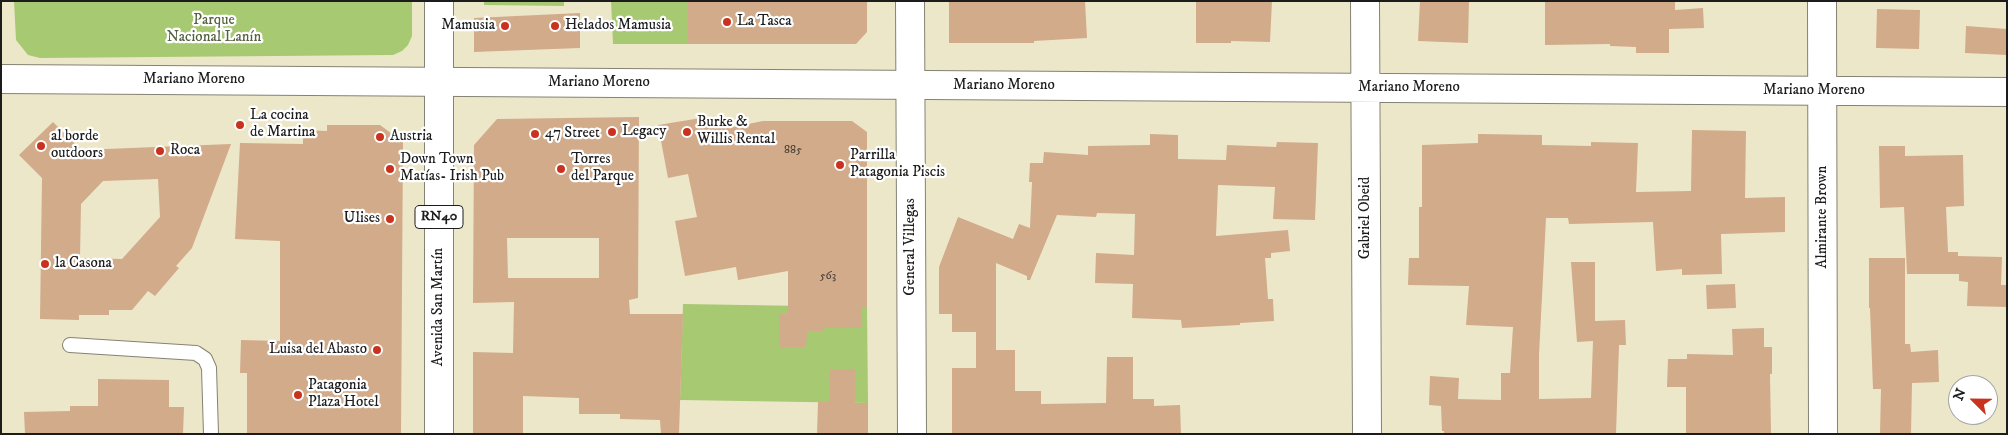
<!DOCTYPE html>
<meta charset="utf-8">
<style>
body{margin:0}
#map{position:relative;width:2008px;height:435px;overflow:hidden;background:#ede7ca;font-family:"IM FELL DW Pica",serif}
canvas{display:block}
.frame{position:absolute;inset:0;border:2px solid #1c1c1c;pointer-events:none}
.north{position:absolute;left:1948px;top:375px;width:50px;height:50px;box-sizing:border-box;background:#fff;border:1px solid #a4a4a4;border-radius:50%;rotate:293deg;font-size:14px;font-weight:700;line-height:20px;text-align:center;color:#1c1c1c}
.north::after{content:'';display:block;margin:auto;width:18px;height:22px;background:#c8321e;clip-path:polygon(50% 0,100% 100%,50% 72%,0 100%)}
</style>
<div id="map">
<canvas width="2008" height="435"></canvas>
<div class="frame"></div>
<div class="north">N</div>
</div>
<script>
const ctx = document.querySelector('canvas').getContext('2d');
ctx.lineJoin = 'round';
function paint(path, color) { ctx.fillStyle = color; ctx.fill(path, 'evenodd'); }
const poly = rows => new Path2D(rows.map(r => 'M' + r).join(''));
function strokePath(path, color, width, dash) { ctx.strokeStyle = color; ctx.lineWidth = width; ctx.lineCap = dash ? 'butt' : 'round'; ctx.setLineDash(dash || []); ctx.stroke(path); }
function write(font, color, halo, rows, align = 'center') {
  ctx.font = font + ' "IM FELL DW Pica",serif'; ctx.lineWidth = 4.5; ctx.setLineDash([]); ctx.textBaseline = 'middle'; ctx.strokeStyle = halo; ctx.fillStyle = color; for (const [text, x, y, turn = 0] of rows) {
    ctx.save(); ctx.translate(x, y); ctx.rotate((+turn || 0) * Math.PI / 180); ctx.textAlign = isNaN(turn) ? turn : align; if (halo) ctx.strokeText(text, 0, 0); ctx.fillText(text, 0, 0); ctx.restore();
  }
}
paint(poly([
 [14,1,412,1,412,36,408,45,402,51,393,55,40,58,28,55,16,40],
 [484,1,564,1,564,6,484,5],
 [611,1,688,1,688,44,613,44],
 [683,304,867,307,868,403,680,400]
]), '#a7c972');
paint(poly([
 [688,1,867,1,867,32,856,44,688,44],
 [949,1,1085,1,1087,38,1034,41,1034,43,949,43],
 [1196,1,1272,1,1270,42,1231,41,1231,43,1196,43],
 [1420,1,1469,1,1468,43,1418,41],
 [1545,1,1675,1,1675,10,1703,8,1704,28,1669,29,1669,53,1636,53,1636,47,1610,46,1610,44,1545,45],
 [1877,9,1920,10,1919,49,1876,48],
 [580,13,580,48,474,52,474,18],
 [1966,26,2007,29,2007,55,1965,53],
 [639,117,638,298,629,300,630,314,683,314,679,434,661,434,660,420,620,419,620,414,579,414,579,398,523,396,523,434,473,434,473,352,513,353,514,302,473,303,474,145,497,119],
 [507,238,599,238,599,278,508,278],
 [701,118,702,124,726,120,728,128,763,121,852,121,867,132,867,307,862,307,862,327,824,328,824,331,807,331,806,347,779,347,779,314,788,314,788,271,738,280,736,267,685,276,675,221,697,217,688,174,668,178,658,125],
 [53,122,81,150,231,144,192,248,176,266,179,268,155,296,148,291,132,310,109,310,109,315,79,315,79,320,40,319,42,178,19,155],
 [158,179,160,217,122,259,80,258,81,204,103,181],
 [327,125,380,125,403,142,401,434,247,434,247,373,240,373,241,340,280,341,280,241,235,239,240,143,303,144,303,130,327,131],
 [1692,130,1746,131,1745,198,1785,197,1785,232,1721,234,1722,274,1682,275,1682,269,1656,271,1653,222,1569,224,1568,218,1546,218,1539,355,1539,399,1591,398,1593,341,1577,342,1571,262,1595,262,1595,321,1625,320,1626,345,1619,345,1616,434,1444,434,1444,431,1442,431,1441,406,1429,405,1430,376,1459,378,1458,399,1501,400,1501,373,1510,373,1513,327,1466,325,1469,286,1408,285,1409,258,1419,258,1419,207,1422,207,1422,145,1478,143,1478,134,1542,135,1542,145,1591,146,1591,142,1638,143,1636,192,1691,191],
 [1150,134,1178,135,1178,159,1226,160,1227,145,1276,147,1277,142,1318,143,1315,220,1273,219,1275,187,1218,185,1216,236,1288,230,1290,251,1271,253,1271,258,1265,258,1268,299,1273,299,1274,321,1240,323,1240,325,1182,328,1181,320,1132,318,1133,284,1095,283,1096,253,1134,255,1135,214,1097,213,1096,217,1057,215,1030,280,1027,280,1027,276,996,263,996,350,1015,350,1015,391,1041,391,1041,404,1106,403,1107,357,1133,357,1133,399,1154,399,1154,406,1180,405,1181,434,952,434,952,368,976,368,976,332,952,332,952,314,939,314,939,267,958,217,1013,239,1019,224,1030,228,1032,182,1029,182,1030,163,1043,163,1044,152,1088,155,1088,146,1150,145],
 [1879,146,1905,146,1905,156,1963,155,1964,206,1946,207,1948,252,1958,252,1958,256,2002,257,2001,285,2007,285,2007,307,1967,306,1968,282,1959,281,1959,274,1907,274,1904,207,1880,208],
 [1869,258,1905,258,1905,344,1910,344,1911,352,1938,350,1939,382,1912,383,1911,434,1880,434,1881,389,1873,389,1870,308,1869,308],
 [1735,284,1736,308,1707,309,1706,285],
 [1764,328,1764,347,1772,347,1772,374,1770,374,1771,434,1686,434,1686,387,1667,387,1668,359,1687,359,1687,354,1733,355,1732,329],
 [855,369,855,403,868,403,868,434,817,434,818,402,829,402,829,370],
 [98,379,169,380,169,407,184,407,183,434,25,434,24,412,70,411,70,406,98,406]
]), '#d1ab8a');
const lane = poly([
 [70,345,196,353,205,359,209,368,211,434]
]);
const street = poly([
 [1365,1,1367,434],
 [1822,1,1823,434],
 [1,79,2007,92]
]);
const primary = poly([
 [910,1,912,434],
 [439,434,439,1]
]);
strokePath(lane, '#848273', 16);
strokePath(street, '#848273', 30);
strokePath(primary, '#848273', 30);
strokePath(lane, '#fff', 14);
strokePath(street, '#fff', 28);
strokePath(primary, '#fff', 28);
for (const [x, y, r, color] of [
 [727,22,5,"#c8321e"],
 [505,26,5,"#c8321e"],
 [555,26,5,"#c8321e"],
 [240,125,5,"#c8321e"],
 [612,132,5,"#c8321e"],
 [687,132,5,"#c8321e"],
 [535,134,5,"#c8321e"],
 [380,137,5,"#c8321e"],
 [41,146,5,"#c8321e"],
 [160,151,5,"#c8321e"],
 [840,165,5,"#c8321e"],
 [390,169,5,"#c8321e"],
 [561,169,5,"#c8321e"],
 [390,219,5,"#c8321e"],
 [45,264,5,"#c8321e"],
 [377,350,5,"#c8321e"],
 [298,395,5,"#c8321e"]
]) { const dot = new Path2D(); dot.arc(x, y, r, 0, 2 * Math.PI); ctx.fillStyle = color; ctx.fill(dot); strokePath(dot, '#fff', 2); }
write('12px', '#494038', null, [
 ["885",793,151],
 ["563",828,277]
]);
for (const [x, y, w] of [
 [439,217,48]
]) { const box = new Path2D(); box.roundRect(x - w / 2, y - 11.5, w, 23, 4); ctx.fillStyle = '#fff'; ctx.fill(box); strokePath(box, '#1c1c1c', 1); }
write('bold 14px', '#1c1c1c', null, [
 ["RN40",439,217]
]);
write('15px', '#54613e', '#fff', [
 ["Parque",214,21],
 ["Nacional Lanín",214,38]
]);
write('15px', '#1c1c1c', '#fff', [
 ["La Tasca",737,22],
 ["Mamusia",495,26,"right"],
 ["Helados Mamusia",565,26],
 ["La cocina",250,116],
 ["de Martina",250,133],
 ["Burke &",697,123],
 ["Willis Rental",697,140],
 ["Legacy",622,132],
 ["47 Street",545,134],
 ["al borde",51,137],
 ["outdoors",51,154],
 ["Austria",390,137],
 ["Roca",170,151],
 ["Parrilla",850,156],
 ["Patagonia Piscis",850,173],
 ["Down Town",400,160],
 ["Matías- Irish Pub",400,177],
 ["Torres",571,160],
 ["del Parque",571,177],
 ["Ulises",380,219,"right"],
 ["la Casona",55,264],
 ["Luisa del Abasto",367,350,"right"],
 ["Patagonia",308,386],
 ["Plaza Hotel",308,403]
], 'left');
write('15px', '#1c1c1c', '#fff', [
 ["Mariano Moreno",194,80],
 ["Mariano Moreno",599,83],
 ["Mariano Moreno",1004,86],
 ["Mariano Moreno",1409,88],
 ["Mariano Moreno",1814,91],
 ["Almirante Brown",1823,217,-90],
 ["Gabriel Obeid",1366,218,-90],
 ["General Villegas",911,247,-90],
 ["Avenida San Martín",439,307,-90]
]);
</script>
